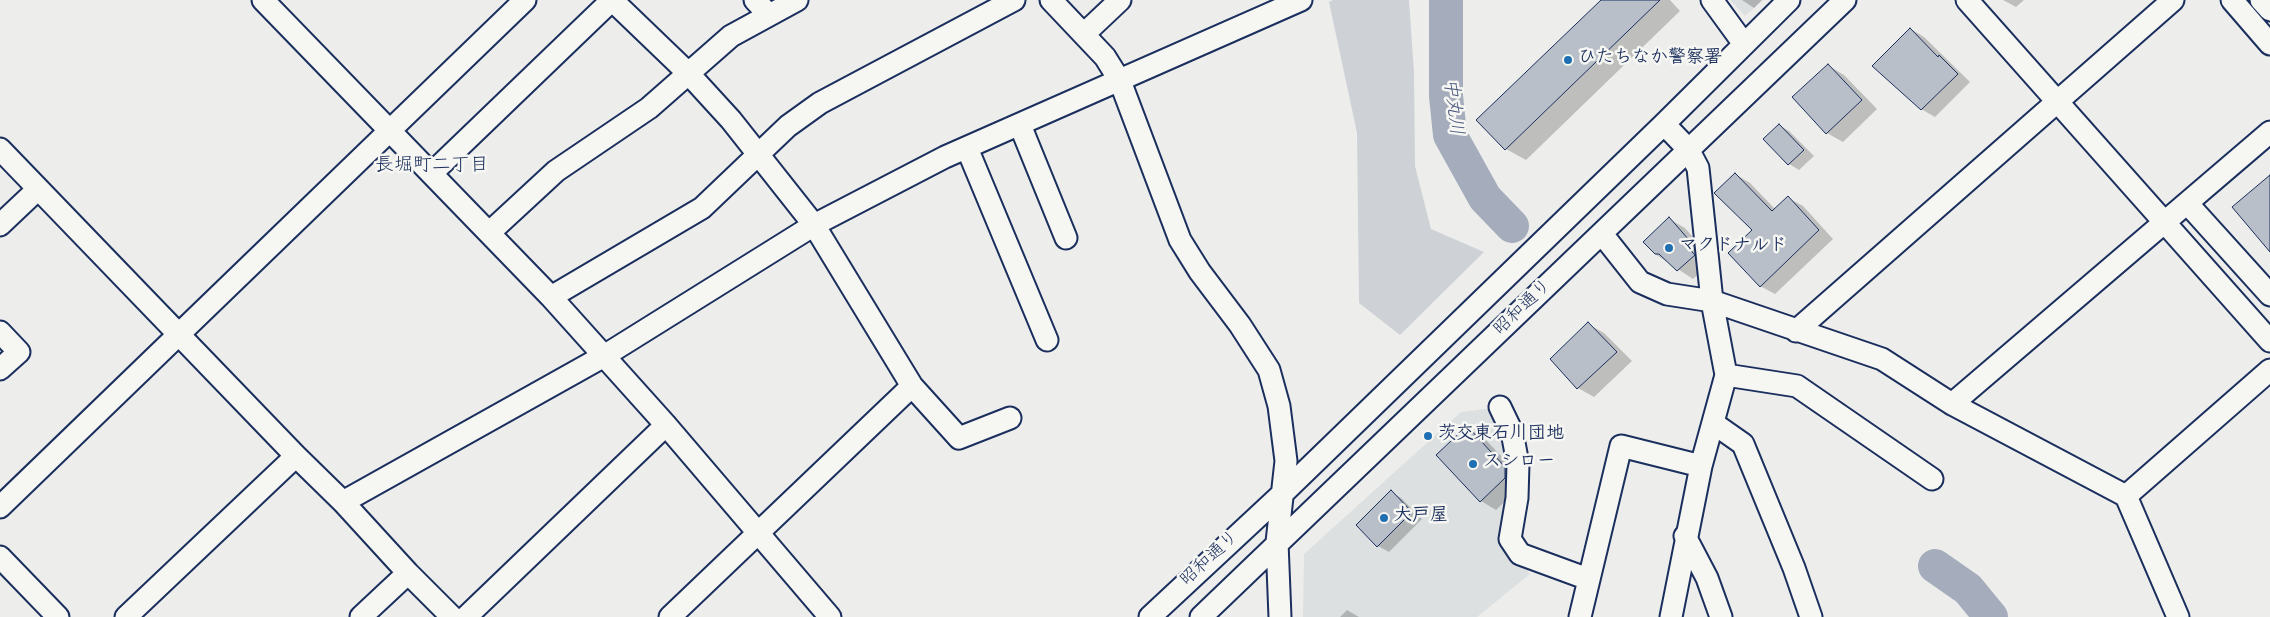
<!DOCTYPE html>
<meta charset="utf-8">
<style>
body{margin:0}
canvas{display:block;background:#edeeec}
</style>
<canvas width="2270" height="617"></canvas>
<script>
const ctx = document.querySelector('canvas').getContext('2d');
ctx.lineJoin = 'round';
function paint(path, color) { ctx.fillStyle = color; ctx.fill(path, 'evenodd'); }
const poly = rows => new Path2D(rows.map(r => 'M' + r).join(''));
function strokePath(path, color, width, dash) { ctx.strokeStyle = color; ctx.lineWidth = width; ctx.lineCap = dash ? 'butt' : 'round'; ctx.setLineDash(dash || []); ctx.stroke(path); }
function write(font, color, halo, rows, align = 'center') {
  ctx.font = font + ' Dekko,"Klee One",sans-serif'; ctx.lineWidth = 5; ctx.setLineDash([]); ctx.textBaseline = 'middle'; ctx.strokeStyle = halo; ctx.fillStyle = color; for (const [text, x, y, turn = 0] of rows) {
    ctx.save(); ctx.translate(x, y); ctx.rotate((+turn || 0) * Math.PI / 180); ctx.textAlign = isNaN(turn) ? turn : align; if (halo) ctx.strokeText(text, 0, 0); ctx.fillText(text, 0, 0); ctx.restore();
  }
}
paint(poly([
 [1730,0,1763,0,1745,16],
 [1492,408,1502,435,1509,483,1500,535,1530,574,1477,617,1303,617,1304,554,1461,412]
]), '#dde0e1');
paint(poly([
 [1333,0,1409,0,1414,72,1415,166,1431,229,1484,252,1400,335,1359,303,1357,133,1329,2]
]), '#ced2d7');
paint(poly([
 [1603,0,1670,0,1680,11,1526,160,1506,149],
 [1742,0,1762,0,1754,8],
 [2003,0,2024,0,2016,7],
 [1911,29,1924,37,1970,82,1935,117,1921,109],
 [1829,66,1844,75,1877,109,1843,142,1827,133],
 [1779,125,1789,131,1814,156,1799,170,1789,164,1764,139],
 [1735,174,1750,183,1776,210,1788,198,1803,206,1833,239,1775,294,1760,286,1754,230],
 [1669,219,1685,228,1703,249,1709,264,1693,279,1655,254],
 [1588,324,1604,333,1632,361,1594,397,1578,388],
 [1467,428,1483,437,1521,477,1520,487,1496,510,1481,501],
 [1391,492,1401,498,1422,519,1389,552,1378,546],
 [1347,610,1359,617,1340,617]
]), '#0003');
strokePath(poly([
 [1446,0,1446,96,1450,135,1485,198,1512,226],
 [1935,566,1968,589,1991,617]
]), '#a5acbc', 34);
const building = poly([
 [1601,0,1660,0,1505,150,1476,120,1601,0],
 [1910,28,1938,57,1939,55,1958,74,1921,110,1872,66,1910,28],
 [1828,64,1862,100,1826,134,1792,97,1828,64],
 [1779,124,1804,150,1788,165,1763,139,1779,124],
 [1735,173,1772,211,1788,196,1819,230,1760,287,1728,253,1752,230,1714,193,1735,173],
 [2270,175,2270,252,2232,207,2270,175],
 [1669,217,1689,240,1684,243,1695,255,1677,271,1659,254,1655,254,1643,242,1669,217],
 [1588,322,1617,352,1577,389,1550,359,1588,322],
 [1467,426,1505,467,1505,478,1480,502,1436,455,1467,426],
 [1391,490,1412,512,1377,547,1356,525,1391,490]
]);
paint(building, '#b9bfc8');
strokePath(building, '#1b2f5e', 1);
const minor = poly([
 [263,0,551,297,666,425,830,617],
 [612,0,688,73,731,120,814,225,912,386,670,617],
 [755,0,769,15],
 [1051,0,1105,57,1120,81,1180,240,1200,272,1240,325,1269,370,1279,406,1286,461,1277,542,1280,617],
 [1712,0,1744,44],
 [1967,0,2270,341],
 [2232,0,2270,44],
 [2261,0,2270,10],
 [1084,34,1120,0],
 [1664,124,1688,149,1698,168,1712,301,1726,375,1701,466,1671,617],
 [1020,125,1066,238],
 [967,148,1047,340],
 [0,149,296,456,343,502,408,573,452,617],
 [432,173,612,0],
 [2187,203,2270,295],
 [0,225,38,189],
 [490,232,556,171,649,108,731,36,797,0],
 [1602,234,1640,282,1667,294,1712,301,1882,359,1952,404,2126,496,2178,617],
 [551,297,702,208,788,126,820,103,1014,0],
 [1796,331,2173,0],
 [0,332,19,352,0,369],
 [1726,375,1797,386,1932,479],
 [912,386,959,438,1010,418],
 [1952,404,2270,132],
 [1500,407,1512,432,1518,464,1517,498,1510,539,1520,554,1588,579],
 [1713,423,1743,444,1794,568,1811,617],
 [2126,496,2270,370],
 [343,502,604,356,814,225,945,157,1301,0],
 [0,507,525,0],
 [1685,536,1707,578,1721,617],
 [0,557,58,617],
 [126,617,296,456],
 [361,617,408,573],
 [466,617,666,425],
 [1150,617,1281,495,1664,124,1789,0],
 [1201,617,1845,0],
 [1580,617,1621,446,1701,466]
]);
strokePath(minor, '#1b2f5e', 25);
strokePath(minor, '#f6f6f2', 21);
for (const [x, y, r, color] of [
 [1568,60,5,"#1f6fb2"],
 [1669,248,5,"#1f6fb2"],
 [1428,436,5,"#1f6fb2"],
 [1473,464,5,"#1f6fb2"],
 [1384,518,5,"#1f6fb2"]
]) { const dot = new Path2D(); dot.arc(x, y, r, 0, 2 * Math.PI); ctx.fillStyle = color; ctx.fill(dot); strokePath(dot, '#f6f6f2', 2); }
write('bold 18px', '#1b2f5e', '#f6f6f2', [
 ["ひたちなか警察署",1578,60],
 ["マクドナルド",1679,248],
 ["茨交東石川団地",1438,436],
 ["スシロー",1483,464],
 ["大戸屋",1394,518]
], 'left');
write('18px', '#1b2f5e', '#f6f6f2', [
 ["昭和通り",1524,309,-44],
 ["昭和通り",1211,560,-43]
]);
write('italic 19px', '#44547a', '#f6f6f2', [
 ["中丸川",1451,107,83]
]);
write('19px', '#1b2f5e', '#f6f6f2', [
 ["長堀町二丁目",432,167]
]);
</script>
